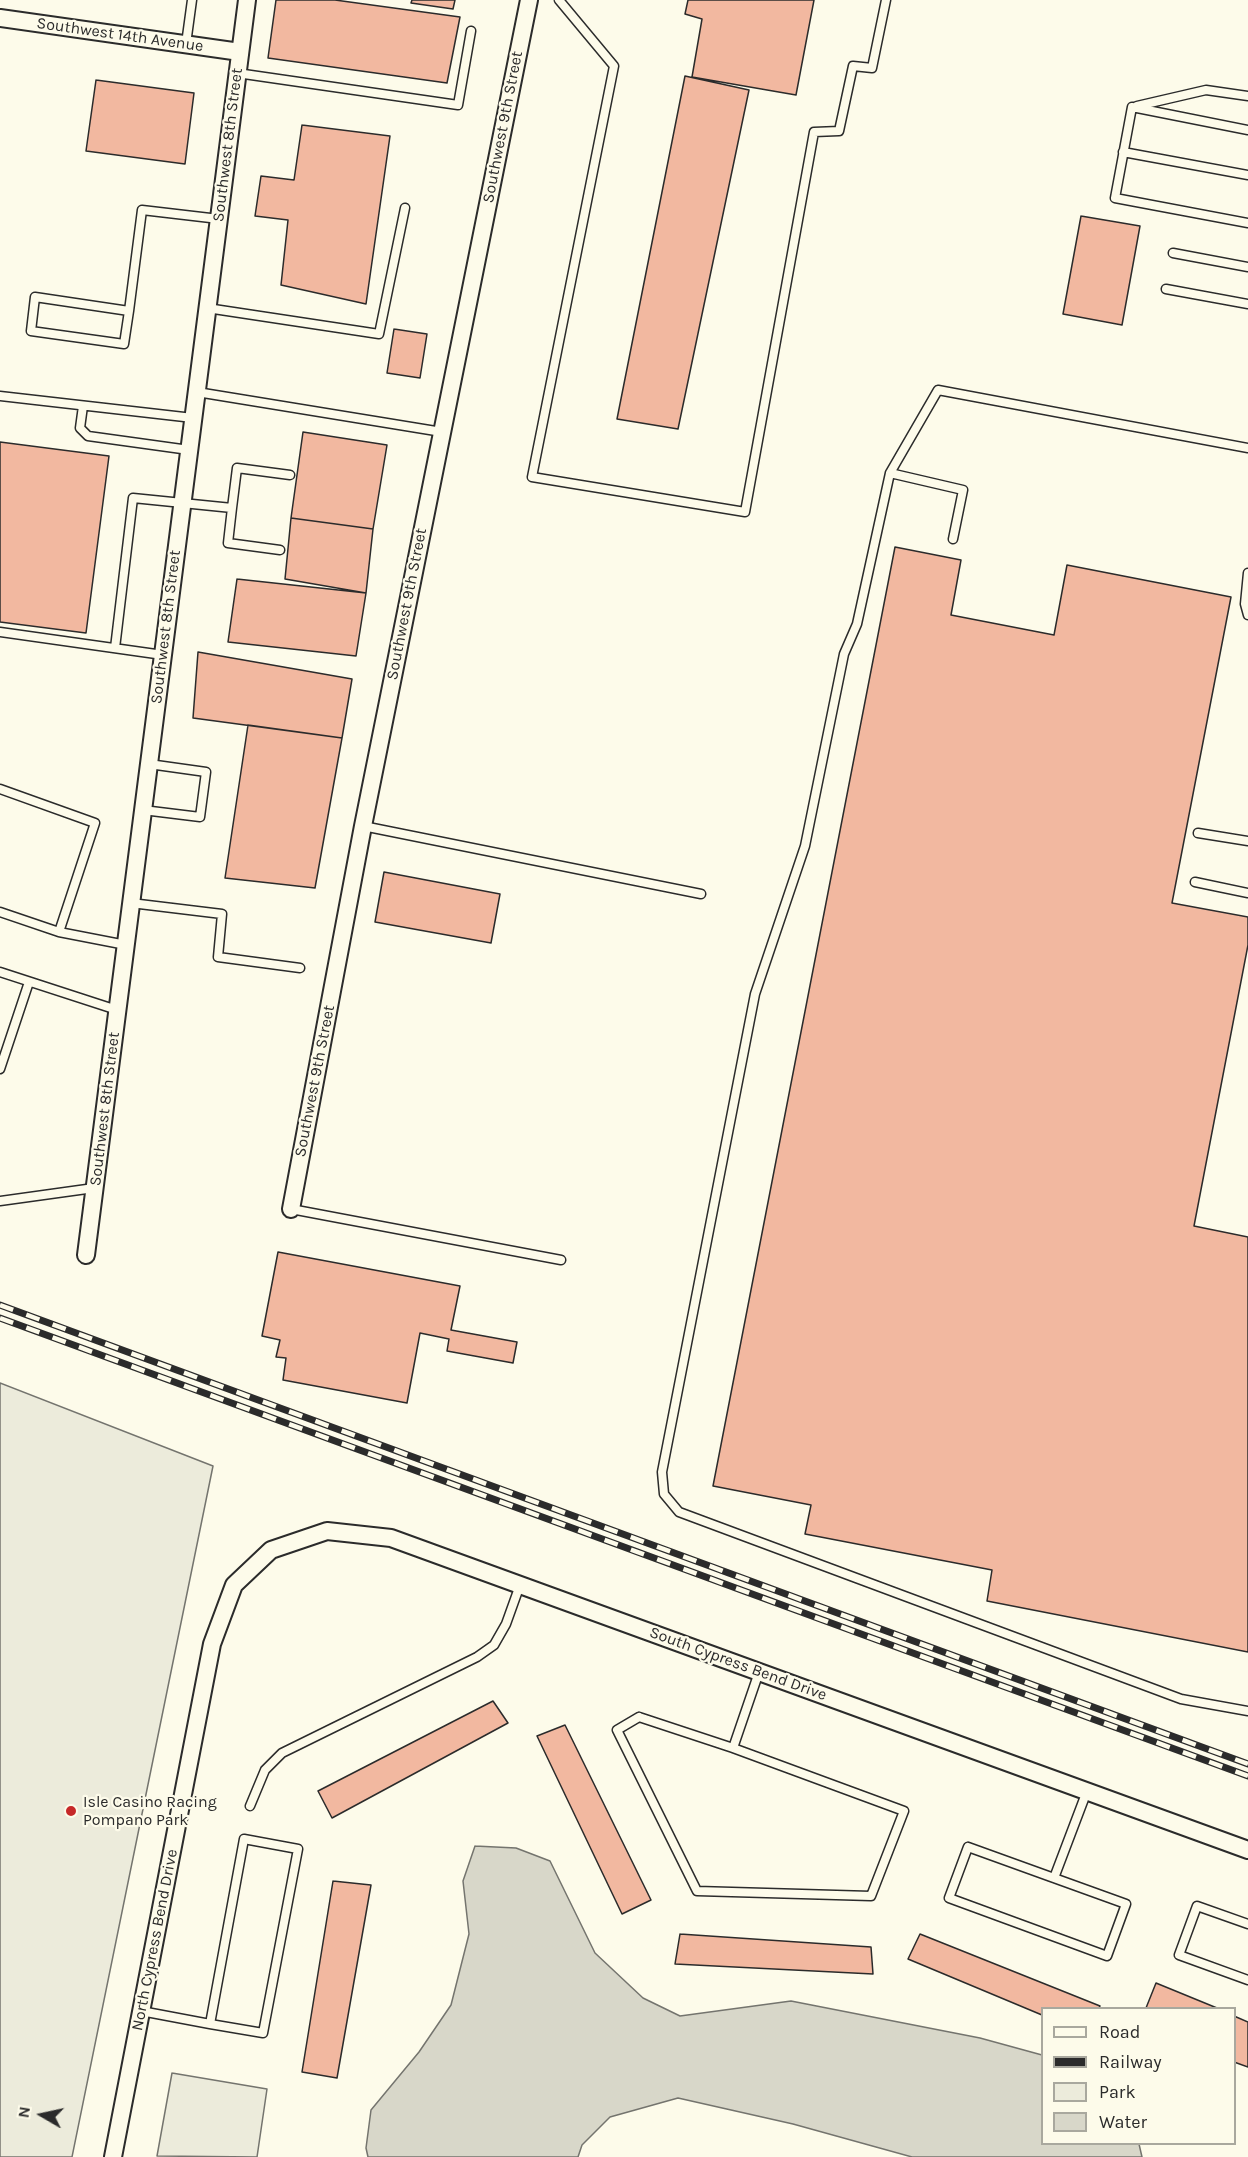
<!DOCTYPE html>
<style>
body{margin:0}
#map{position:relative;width:1248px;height:2157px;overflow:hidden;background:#fdfbea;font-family:Karla,sans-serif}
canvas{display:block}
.legend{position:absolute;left:1041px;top:2007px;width:195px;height:138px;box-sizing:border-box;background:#fdfbea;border:2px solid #a9a89e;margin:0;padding:8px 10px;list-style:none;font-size:18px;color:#2b2b2b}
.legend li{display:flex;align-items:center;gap:12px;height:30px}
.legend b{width:30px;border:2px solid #a9a89e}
.north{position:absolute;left:12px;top:2085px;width:60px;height:60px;-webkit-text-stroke:4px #fdfbea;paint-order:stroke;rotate:279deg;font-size:16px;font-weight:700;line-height:24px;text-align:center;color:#2b2b2b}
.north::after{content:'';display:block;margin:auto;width:21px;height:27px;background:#2b2b2b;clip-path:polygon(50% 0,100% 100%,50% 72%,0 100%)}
</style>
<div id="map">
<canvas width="1248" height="2157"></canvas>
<ul class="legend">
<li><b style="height:8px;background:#fdfbea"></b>Road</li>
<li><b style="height:8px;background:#2b2b2b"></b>Railway</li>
<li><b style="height:16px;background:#ecebdb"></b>Park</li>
<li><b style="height:16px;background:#d8d7c9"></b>Water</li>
</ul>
<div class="north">N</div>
</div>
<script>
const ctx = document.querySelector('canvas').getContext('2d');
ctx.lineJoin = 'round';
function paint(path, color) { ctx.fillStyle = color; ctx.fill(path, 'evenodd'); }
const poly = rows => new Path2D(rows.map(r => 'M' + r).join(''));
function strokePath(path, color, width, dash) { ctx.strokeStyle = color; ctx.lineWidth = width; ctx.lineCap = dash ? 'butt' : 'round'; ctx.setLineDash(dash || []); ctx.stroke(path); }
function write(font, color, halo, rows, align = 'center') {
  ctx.font = font + ' Karla,sans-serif'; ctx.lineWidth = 4.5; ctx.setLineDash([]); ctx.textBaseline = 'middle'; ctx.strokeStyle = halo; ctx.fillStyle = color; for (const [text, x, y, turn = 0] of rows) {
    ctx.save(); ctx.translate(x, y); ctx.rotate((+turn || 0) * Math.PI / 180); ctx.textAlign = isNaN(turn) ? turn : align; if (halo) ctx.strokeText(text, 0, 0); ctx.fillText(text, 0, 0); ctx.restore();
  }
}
const green = poly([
 [0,1383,213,1466,72,2157,0,2157,0,1383],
 [172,2073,267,2089,257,2157,157,2156,172,2073]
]);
paint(green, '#ecebdb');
strokePath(green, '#74746e', 1.5);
const water = poly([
 [475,1846,516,1848,550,1861,595,1953,643,1998,680,2016,791,2001,980,2038,1042,2055,1042,2144,1139,2144,1142,2157,912,2157,793,2124,678,2098,610,2117,582,2145,578,2157,368,2157,366,2148,371,2110,419,2052,451,2005,469,1934,463,1881,475,1846]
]);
paint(water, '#d8d7c9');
strokePath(water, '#74746e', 1.5);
const building = poly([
 [276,0,335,0,460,17,447,83,268,58,276,0],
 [412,0,455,0,453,9,411,3,412,0],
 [688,0,814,0,796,95,692,77,702,19,685,14,688,0],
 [685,76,749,90,678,429,617,419,685,76],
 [96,80,194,93,185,164,86,151,96,80],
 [302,125,390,136,366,304,281,285,288,220,255,216,261,176,294,180,302,125],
 [1081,216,1140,226,1122,325,1063,314,1081,216],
 [394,329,427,334,420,378,387,373,394,329],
 [303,432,387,445,373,529,291,518,303,432],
 [0,442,109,456,86,633,0,622,0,442],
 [291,518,373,529,366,593,285,579,291,518],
 [895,547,961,560,951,615,1054,635,1067,565,1231,597,1172,903,1248,917,1248,945,1194,1226,1248,1237,1248,1652,987,1601,992,1570,805,1534,811,1505,713,1486,895,547],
 [237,579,366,593,356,656,228,642,237,579],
 [198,652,352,679,342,738,193,718,198,652],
 [248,725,342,738,315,888,225,878,248,725],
 [384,872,500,894,491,943,375,922,384,872],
 [278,1252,460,1286,451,1330,517,1342,513,1363,447,1351,449,1339,420,1333,407,1403,283,1380,286,1358,276,1357,280,1340,262,1336,278,1252],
 [493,1701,508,1723,332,1818,318,1791,493,1701],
 [565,1725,651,1900,622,1914,537,1736,565,1725],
 [333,1881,371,1885,337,2078,302,2072,333,1881],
 [680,1934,871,1947,873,1974,675,1964,680,1934],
 [920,1934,1100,2006,1099,2008,1042,2008,1042,2015,908,1959,920,1934],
 [1156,1983,1217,2008,1146,2008,1156,1983],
 [1234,2016,1248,2022,1248,2067,1234,2062,1234,2016]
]);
paint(building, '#f2b8a0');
strokePath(building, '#2b2b2b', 1.5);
const lane = poly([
 [559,0,614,66,532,477,745,512,814,132,839,131,853,66,872,68,886,0],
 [186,44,192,0],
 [237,73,458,105,471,31],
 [1137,106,1206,90,1248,96],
 [1132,107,1115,198,1248,223],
 [1132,107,1248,130],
 [1123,152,1248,175],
 [1173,253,1248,267],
 [1166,289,1248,304],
 [207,308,379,334,405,208],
 [129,311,124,344,31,331,35,297,129,311,142,210,219,219],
 [197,392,442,432],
 [0,396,193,418],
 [83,406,80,428,88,436,189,450],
 [1248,448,938,390,890,473,857,624,844,654,805,846,755,994,662,1472,664,1494,679,1512,1181,1699,1248,1711],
 [890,473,963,490,953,539],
 [280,550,228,543,232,508,237,468,290,475],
 [1248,573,1245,604,1248,615],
 [0,632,163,655],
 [115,648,133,498,232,508],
 [0,789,95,823,59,932],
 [143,810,200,817,206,772,149,764],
 [363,826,701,894],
 [1198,833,1248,841],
 [1195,882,1248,893],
 [131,903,222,914,218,957,300,968],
 [0,912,59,932,126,945],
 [0,972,117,1010],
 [0,1069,29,982],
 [0,1201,94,1188],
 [291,1209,561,1260],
 [639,1717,733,1748,904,1811,871,1896,697,1891,617,1730,639,1717],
 [733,1748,759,1672],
 [250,1806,265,1770,282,1753,477,1657,494,1645,506,1624,520,1585],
 [968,1847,1126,1904,1107,1956,949,1898,968,1847],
 [1054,1878,1087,1791],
 [1248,1924,1197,1906,1179,1955,1248,1980],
 [141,2011,210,2024,263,2033,298,1849,244,1839,210,2024]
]);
const street = poly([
 [0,18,240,52],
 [291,1209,363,826,529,0],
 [86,1255,247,0],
 [113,2157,212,1644,234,1585,271,1550,327,1531,391,1538,1248,1850]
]);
strokePath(lane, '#2b2b2b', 11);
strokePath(street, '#2b2b2b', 20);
strokePath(lane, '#fdfbea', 8);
strokePath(street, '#fdfbea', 16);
const rail = poly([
 [0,1305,1248,1764],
 [0,1318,1248,1776]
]);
strokePath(rail, '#2b2b2b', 7);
strokePath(rail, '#fdfbea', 4.5, [14]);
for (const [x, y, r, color] of [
 [71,1811,6,"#c62828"]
]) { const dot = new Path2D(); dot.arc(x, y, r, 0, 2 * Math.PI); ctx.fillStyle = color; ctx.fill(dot); strokePath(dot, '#fdfbea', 2); }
write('16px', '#2b2b2b', '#fdfbea', [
 ["Southwest 14th Avenue",120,35,8],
 ["Southwest 9th Street",503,127,-79],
 ["Southwest 8th Street",228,145,-83],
 ["Southwest 9th Street",407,604,-79],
 ["Southwest 8th Street",166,627,-83],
 ["Southwest 9th Street",315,1081,-79],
 ["Southwest 8th Street",105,1109,-83],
 ["South Cypress Bend Drive",738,1664,20],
 ["North Cypress Bend Drive",155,1940,-79]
]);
write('16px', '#2b2b2b', '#fdfbea', [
 ["Isle Casino Racing",83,1802],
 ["Pompano Park",83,1820]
], 'left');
</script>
